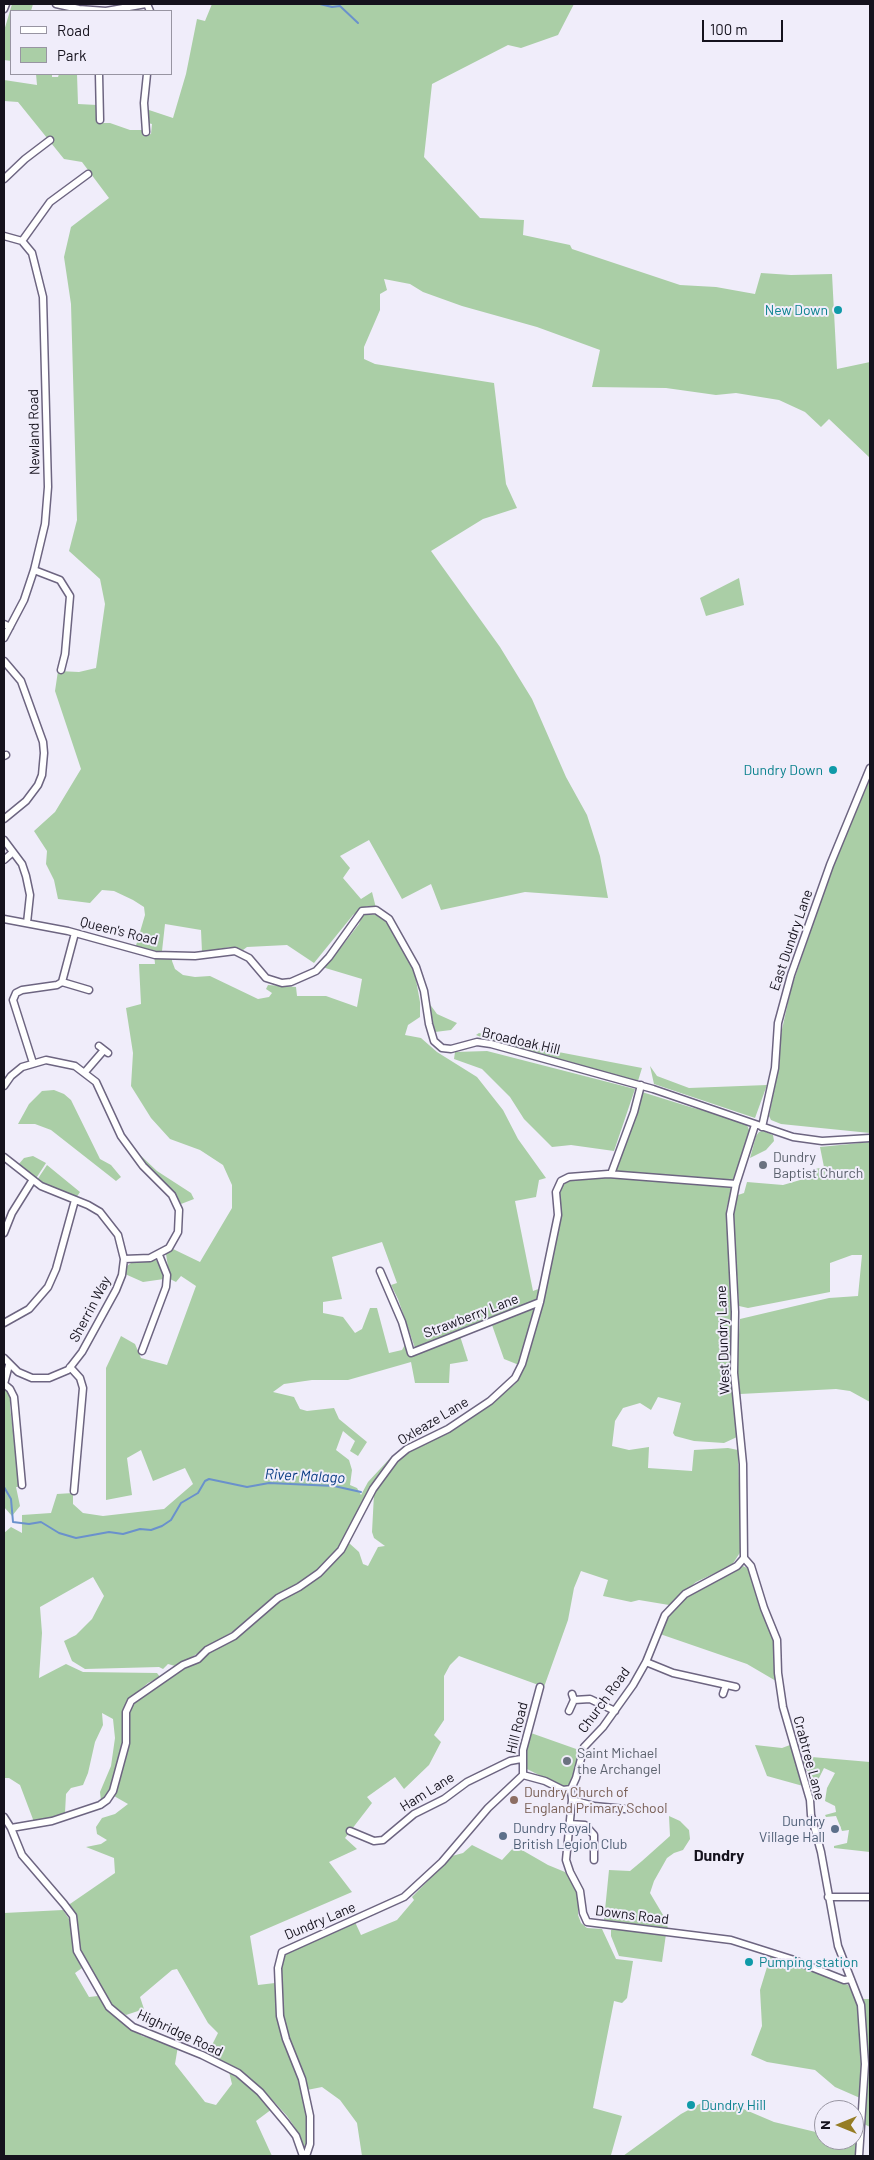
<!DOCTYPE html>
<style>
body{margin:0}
#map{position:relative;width:874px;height:2160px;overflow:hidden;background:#f0edfa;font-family:Barlow,sans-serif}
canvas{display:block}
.frame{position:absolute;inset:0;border:5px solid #15121d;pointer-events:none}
.legend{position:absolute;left:10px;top:10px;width:162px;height:65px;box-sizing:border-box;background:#f0edfa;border:1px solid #9895a2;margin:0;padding:6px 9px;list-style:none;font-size:15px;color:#15121d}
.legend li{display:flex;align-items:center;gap:10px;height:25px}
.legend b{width:25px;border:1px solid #9895a2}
.north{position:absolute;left:814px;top:2100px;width:50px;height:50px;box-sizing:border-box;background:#f0edfa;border:1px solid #9895a2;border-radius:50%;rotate:270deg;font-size:14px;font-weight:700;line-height:20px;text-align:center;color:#15121d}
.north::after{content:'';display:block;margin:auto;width:18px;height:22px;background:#967d25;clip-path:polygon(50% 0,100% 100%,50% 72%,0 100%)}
.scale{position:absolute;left:702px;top:20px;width:81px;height:22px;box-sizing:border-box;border:2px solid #15121d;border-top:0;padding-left:6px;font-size:15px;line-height:18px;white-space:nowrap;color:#15121d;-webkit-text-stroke:4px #f0edfa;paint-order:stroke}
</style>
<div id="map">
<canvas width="874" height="2160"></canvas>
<div class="frame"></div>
<ul class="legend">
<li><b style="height:6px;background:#fff"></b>Road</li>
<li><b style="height:14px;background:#aacea6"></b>Park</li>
</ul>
<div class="north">N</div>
<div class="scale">100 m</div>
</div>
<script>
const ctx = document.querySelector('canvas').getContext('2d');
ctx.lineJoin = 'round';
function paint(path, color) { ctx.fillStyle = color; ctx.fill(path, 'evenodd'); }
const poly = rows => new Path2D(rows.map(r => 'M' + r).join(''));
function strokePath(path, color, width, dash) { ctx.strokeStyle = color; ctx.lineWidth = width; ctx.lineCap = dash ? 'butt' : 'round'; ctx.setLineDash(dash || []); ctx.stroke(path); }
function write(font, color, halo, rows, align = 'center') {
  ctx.font = font + ' Barlow,sans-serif'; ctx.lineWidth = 4; ctx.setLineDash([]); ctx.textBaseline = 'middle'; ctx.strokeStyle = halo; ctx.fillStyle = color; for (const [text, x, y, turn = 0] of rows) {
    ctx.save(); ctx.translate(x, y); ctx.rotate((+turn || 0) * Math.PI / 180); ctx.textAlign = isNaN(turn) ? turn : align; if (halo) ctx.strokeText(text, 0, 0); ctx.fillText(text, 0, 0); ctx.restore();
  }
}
paint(poly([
 [12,4,33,4,31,11,11,11,11,61,4,60,4,31],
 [212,4,574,4,558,35,521,48,508,45,432,84,424,157,480,218,524,220,523,235,570,245,572,249,680,285,716,287,755,294,761,273,791,275,832,274,837,369,870,362,870,458,829,419,821,427,805,412,779,400,736,393,716,395,666,388,592,387,600,350,537,327,462,306,423,292,410,284,384,279,387,290,380,294,380,310,364,347,364,359,375,364,494,383,506,484,517,508,483,519,431,551,500,647,532,699,566,777,587,815,600,856,608,898,525,892,441,910,431,884,402,899,369,840,340,856,350,868,343,878,361,899,372,892,376,908,367,906,353,915,314,963,287,945,247,947,243,950,230,947,202,952,201,930,165,924,162,951,173,952,172,961,175,969,183,975,195,977,210,976,258,999,269,997,272,993,266,989,268,985,296,987,297,996,326,996,357,1007,362,979,322,967,342,946,359,924,363,914,382,915,388,920,414,969,420,1002,420,1017,408,1025,405,1035,421,1038,437,1052,477,1077,503,1110,518,1139,546,1178,539,1180,536,1197,515,1201,533,1291,541,1288,539,1300,415,1348,398,1299,391,1285,397,1283,382,1242,332,1257,342,1299,323,1302,323,1313,343,1317,355,1333,362,1329,370,1308,377,1308,389,1353,402,1350,406,1343,409,1355,460,1336,468,1361,450,1364,449,1383,415,1383,411,1362,348,1380,312,1380,284,1384,273,1392,294,1397,300,1409,307,1411,334,1408,339,1419,367,1442,358,1456,350,1451,355,1441,343,1431,336,1450,349,1460,352,1470,350,1485,357,1488,361,1495,368,1482,392,1456,373,1484,352,1528,332,1559,313,1574,266,1603,235,1630,187,1660,175,1666,168,1664,163,1669,159,1667,85,1669,72,1661,64,1641,76,1635,92,1619,104,1596,93,1577,40,1607,42,1633,39,1678,66,1664,83,1672,157,1673,160,1677,148,1683,128,1700,123,1713,123,1744,111,1789,105,1798,101,1801,100,1792,111,1766,115,1738,113,1719,102,1713,103,1725,95,1742,88,1773,83,1785,71,1788,66,1794,65,1813,34,1822,20,1785,9,1778,4,1778,4,1533,11,1527,22,1533,22,1515,51,1513,57,1494,73,1493,73,1504,83,1513,103,1516,164,1509,193,1484,185,1468,153,1481,141,1450,127,1458,132,1495,106,1500,106,1368,121,1336,135,1344,141,1358,167,1365,196,1286,181,1276,176,1282,170,1279,166,1254,173,1249,200,1262,232,1208,232,1185,223,1165,200,1150,170,1139,151,1118,131,1086,133,1053,126,1008,141,1004,139,964,155,964,154,953,135,949,145,915,144,907,133,900,114,891,102,890,90,903,58,899,54,880,46,864,47,851,34,831,55,812,81,769,55,691,58,671,79,672,96,668,105,604,100,579,69,551,77,520,71,304,64,257,71,227,109,198,82,162,64,159,18,102,4,101,4,80,37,85,36,74,52,74,52,77,58,77,59,74,77,74,78,104,97,105,98,123,110,123,130,130,144,130,146,135,151,134,152,124,148,123,146,109,173,118,186,74,197,19,205,21],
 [739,578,744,605,706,616,700,598],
 [870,779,870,1133,781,1124,771,1120,769,1116,779,1066,781,1034,791,989,834,863],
 [429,1003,437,1014,457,1023,451,1030,435,1032],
 [479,1033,527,1046,642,1068,638,1081,488,1040,476,1035],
 [487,1051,635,1089,614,1151,571,1145,552,1147,524,1119,510,1097,482,1069,454,1059,455,1052],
 [650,1066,657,1076,689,1088,767,1085,755,1118,654,1084],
 [54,1090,64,1094,71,1100,100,1159,111,1165,121,1177,116,1181,51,1130,35,1124,18,1124,29,1104,42,1091],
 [642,1092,690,1107,729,1117,747,1125,750,1132,736,1179,732,1181,614,1172],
 [763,1131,773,1135,774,1141,766,1150,750,1158,756,1136,759,1132],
 [870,1142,870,1402,850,1391,836,1389,740,1394,737,1366,740,1319,829,1298,858,1296,862,1255,852,1255,830,1263,830,1292,748,1308,739,1306,733,1211,735,1196,744,1193,747,1182,783,1185,807,1178,807,1171,824,1167,820,1147],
 [135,1153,138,1153,157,1171,191,1193,194,1199,181,1204,174,1192],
 [33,1156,46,1163,35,1180,18,1165,24,1158],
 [47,1165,80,1192,76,1198,37,1180],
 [604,1177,732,1186,726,1210,731,1282,732,1375,737,1437,724,1443,694,1441,675,1436,673,1433,681,1403,658,1397,651,1410,640,1403,623,1408,615,1421,612,1446,629,1450,649,1447,648,1468,692,1471,694,1450,728,1448,738,1450,741,1551,732,1565,696,1582,669,1605,639,1600,631,1602,603,1596,608,1580,581,1571,574,1588,568,1620,544,1687,459,1656,450,1665,444,1676,444,1720,434,1735,441,1742,429,1765,404,1789,395,1777,367,1797,372,1803,345,1838,357,1849,329,1862,352,1892,250,1936,258,1985,275,1983,277,2016,299,2079,307,2113,306,2145,303,2147,300,2135,287,2116,266,2093,239,2071,207,2055,218,2033,208,2023,177,1969,172,1970,140,1997,144,2009,126,2015,109,2004,83,1956,78,1940,76,1914,67,1906,115,1873,114,1858,86,1847,101,1844,107,1840,97,1834,96,1827,102,1818,115,1814,128,1804,114,1796,129,1712,134,1703,152,1688,170,1679,278,1600,300,1590,319,1577,349,1543,359,1552,363,1564,368,1566,378,1547,385,1546,374,1538,372,1532,374,1494,394,1465,407,1453,492,1402,515,1384,522,1370,543,1304,559,1187,569,1178],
 [156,1260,163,1270,164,1279,143,1282,125,1274,127,1266,131,1263],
 [537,1306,519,1365,504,1359,492,1325],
 [4,1390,11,1393,10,1407,20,1487,16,1487,20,1506,12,1516,4,1507],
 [743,1566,749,1569,773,1637,776,1646,774,1668,776,1681,747,1664,660,1634,666,1619,687,1597,700,1587],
 [531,1733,579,1750,574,1779,569,1787,565,1788,527,1769,525,1757],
 [755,1745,782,1748,790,1745,803,1786,767,1776],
 [800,1756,870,1762,870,1852,834,1848,834,1846,847,1843,849,1830,842,1831,836,1816,826,1817,825,1815,836,1812,835,1806,825,1801,827,1788,835,1773,824,1768,817,1782,801,1763],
 [669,1816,680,1821,689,1830,690,1839,683,1850,674,1853,667,1858,654,1881,650,1893,666,1920,668,1929,604,1920,609,1870,630,1871,642,1861,670,1836],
 [472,1845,502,1860,515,1846,548,1865,565,1872,578,1892,578,1915,581,1923,587,1928,602,1929,616,1959,633,1961,627,1998,622,2003,614,2001,593,2108,622,2116,611,2155,613,2156,362,2156,357,2123,340,2100,322,2087,307,2090,282,2016,280,1969,284,1953,355,1922,361,1935,397,1920,414,1900,412,1897,452,1856,463,1853],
 [63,1910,69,1919,78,1960,82,1968,75,1973,89,1997,98,1996,104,2006,142,2036,178,2046,175,2064,205,2102,216,2105,232,2084,229,2072,258,2093,272,2109,256,2121,272,2156,4,2156,4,1913],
 [613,1929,666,1934,662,1962,619,1956,611,1936,611,1930],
 [771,1954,848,1985,856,2000,858,2011,863,2065,860,2098,835,2087,815,2070,767,2062,751,2055,762,2026,760,1990],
 [863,1999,870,1999,870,2127,864,2124,865,2004],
 [707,2100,734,2105,774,2122,824,2134,824,2140,854,2140,854,2136,857,2137,855,2156,623,2156,681,2114]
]), '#aacea6');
strokePath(poly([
 [320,4,332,7,340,6,358,23],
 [4,1487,11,1499,13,1522,29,1524,41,1522,59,1533,76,1538,109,1532,123,1534,140,1529,151,1530,162,1526,171,1520,181,1503,198,1493,205,1481,209,1479,247,1487,269,1483,334,1486,361,1492]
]), '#6a91cc', 2);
const minor = poly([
 [56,4,79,9,106,11,146,4],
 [147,4,150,11],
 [4,9,6,4],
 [99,74,100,120],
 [146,132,144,103,147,74],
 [4,179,25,159,50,140],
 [4,236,22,241,32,253,43,297,48,487,45,524,34,570,24,600,4,638],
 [22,241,50,202,88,174],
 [34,570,60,580,70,596,65,654,61,670],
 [4,624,10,627],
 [4,661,21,681,43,742,44,753,42,775,38,785,26,801,4,819],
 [4,756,6,755],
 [4,840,22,864,26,876,30,895,27,923],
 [4,860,13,852],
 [4,919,68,931,155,955,195,956,235,951,249,958,266,978,282,983,291,982,316,971,329,957,362,911,376,910,389,919,416,967,424,991,429,1024,434,1041,442,1048,451,1049,477,1042,491,1044,653,1089,793,1137,822,1141,870,1138],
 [62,982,89,990],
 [99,1046,108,1053],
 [33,1063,13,1000,16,993,22,990,57,985,62,982,75,933],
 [85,1072,104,1050],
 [4,1086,11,1076,22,1067,46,1060,75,1066,96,1082,121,1136,143,1166,172,1195,179,1210,178,1232,169,1248,150,1258,124,1259],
 [762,1127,775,1068,778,1023,791,975,830,865,870,768],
 [4,1157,41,1186,88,1205,100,1212,118,1235,124,1259,122,1275,116,1290,82,1352,68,1370,49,1378,32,1378,18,1372,4,1358],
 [611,1174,634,1112,641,1085],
 [4,1233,12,1213,32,1181],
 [380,1271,402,1322,411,1353,540,1302],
 [4,1323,29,1309,48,1287,56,1269,75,1200],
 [142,1351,166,1287,167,1275,159,1255],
 [70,1367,80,1378,83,1388,74,1491],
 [4,1384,10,1389,14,1397,22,1485],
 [4,1384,9,1365],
 [744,1558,751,1566,764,1608,777,1640,778,1673,783,1707,810,1800,811,1815,821,1852,838,1946,861,2005,865,2064,859,2156],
 [744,1558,743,1464,734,1373,735,1312,730,1214,736,1184,755,1125],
 [646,1662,673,1673,736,1687],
 [723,1694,726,1685],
 [574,1700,590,1699,615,1711],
 [569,1711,574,1700,572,1694],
 [523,1775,523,1750,540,1687],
 [523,1775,545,1781,563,1790,571,1789],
 [571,1789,572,1800,566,1860,570,1872,580,1891,583,1913,587,1922,731,1940,791,1959,844,1980,851,1979],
 [571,1789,576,1778,584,1747,603,1727,633,1685,646,1662,665,1615,685,1594,737,1566,744,1558],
 [572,1800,594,1806,625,1809],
 [4,1817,11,1828,22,1855,64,1904,73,1916,77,1951,109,2007,133,2027,202,2055,238,2073,260,2092,286,2123,296,2136,303,2156],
 [569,1824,585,1825,594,1835,594,1860],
 [11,1828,52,1821,100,1805,107,1800,113,1791,126,1743,126,1712,131,1701,183,1665,198,1659,207,1650,234,1636,278,1598,299,1587,319,1573,341,1550,373,1489,395,1459,407,1449,448,1429,490,1401,515,1378,522,1364,540,1302,558,1215,556,1192,561,1181,569,1177,608,1174,736,1184],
 [350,1831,374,1841,383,1840,414,1814,444,1799,467,1782,510,1761,521,1759],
 [828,1897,870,1897],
 [306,2156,310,2144,310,2116,302,2079,286,2039,280,2016,278,1968,282,1952,404,1897,442,1862,488,1808,523,1775]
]);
strokePath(minor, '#6d6581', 9);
strokePath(minor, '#fff', 6);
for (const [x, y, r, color] of [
 [838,310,5,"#0f9aa8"],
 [833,770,5,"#0f9aa8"],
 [763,1165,5,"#6b7280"],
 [567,1761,5,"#6b7280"],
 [514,1800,5,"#8d6e63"],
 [835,1829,5,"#5c6f8a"],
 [503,1836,5,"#5c6f8a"],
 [749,1962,5,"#0f9aa8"],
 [691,2105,5,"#0f9aa8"]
]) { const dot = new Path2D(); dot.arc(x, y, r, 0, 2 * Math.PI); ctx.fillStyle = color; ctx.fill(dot); strokePath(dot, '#f0edfa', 2); }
write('14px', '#0d838f', '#f0edfa', [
 ["New Down",828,310],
 ["Dundry Down",823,770],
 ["Pumping station",759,1962,"left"],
 ["Dundry Hill",701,2105,"left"]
], 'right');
write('14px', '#15121d', '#f0edfa', [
 ["Newland Road",34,432,-91],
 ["Queen's Road",119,931,14],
 ["East Dundry Lane",791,940,-71],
 ["Broadoak Hill",521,1041,13],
 ["Sherrin Way",90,1309,-62],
 ["Strawberry Lane",471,1316,-21],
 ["West Dundry Lane",723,1340,-92],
 ["Oxleaze Lane",433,1421,-31],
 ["Church Road",604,1700,-54],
 ["Hill Road",517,1728,-76],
 ["Crabtree Lane",809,1758,75],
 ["Ham Lane",427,1792,-32],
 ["Downs Road",632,1915,7],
 ["Dundry Lane",320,1921,-23],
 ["Highridge Road",180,2033,25]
]);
write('14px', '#5b616d', '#f0edfa', [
 ["Dundry",773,1157],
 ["Baptist Church",773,1173],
 ["Saint Michael",577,1753],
 ["the Archangel",577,1769]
], 'left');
write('14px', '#785e54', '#f0edfa', [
 ["Dundry Church of",524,1792],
 ["England Primary School",524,1808]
], 'left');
write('14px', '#4e5e75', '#f0edfa', [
 ["Dundry",825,1821],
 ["Village Hall",825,1837],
 ["Dundry Royal",513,1828,"left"],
 ["British Legion Club",513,1844,"left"]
], 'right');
write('italic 15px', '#0c3f85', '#f0edfa', [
 ["River Malago",305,1476,3]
]);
write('bold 16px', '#15121d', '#f0edfa', [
 ["Dundry",719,1856]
]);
</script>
